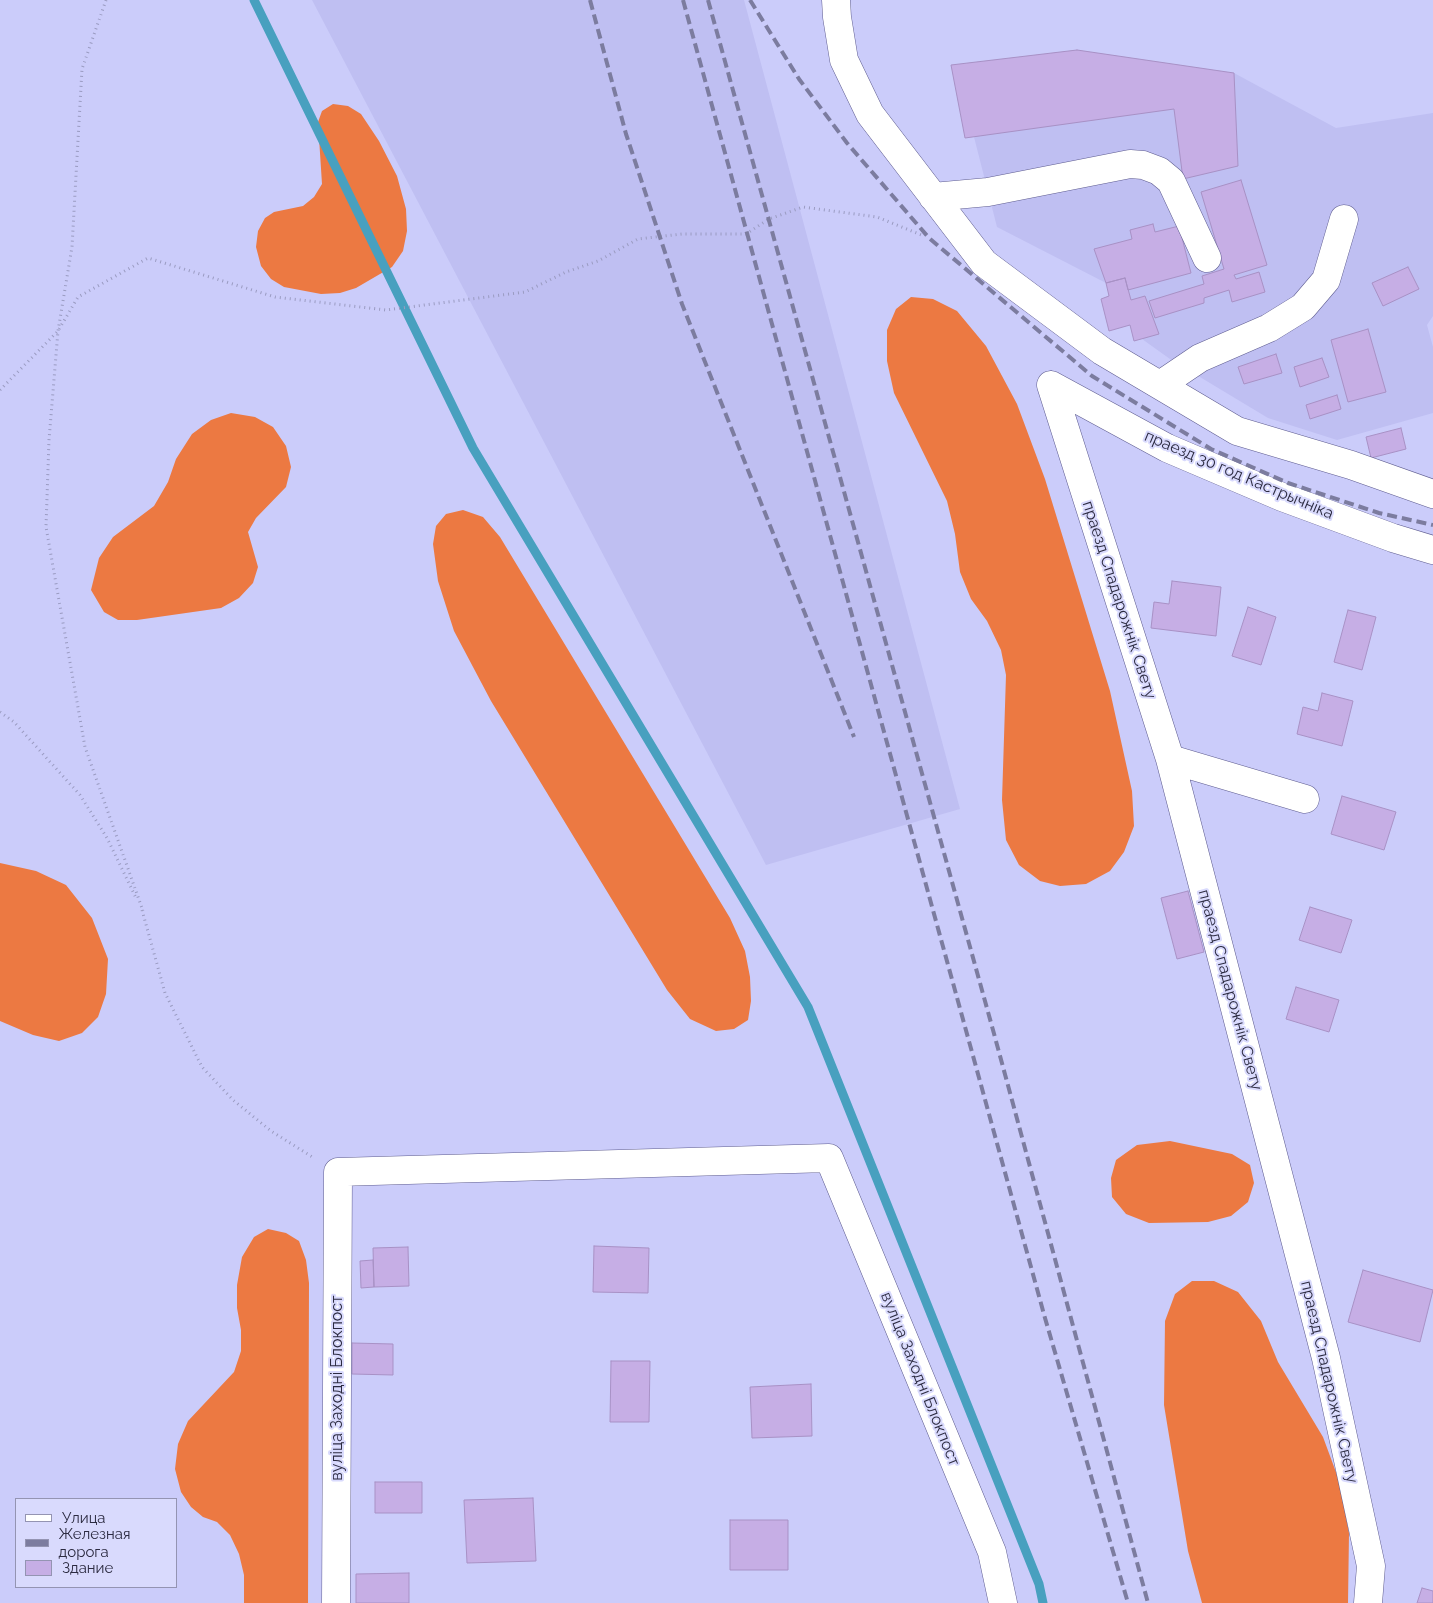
<!DOCTYPE html>
<meta charset="utf-8">
<style>
body{margin:0}
#map{position:relative;width:1433px;height:1603px;overflow:hidden;background:#cbccfa;font-family:Raleway,sans-serif}
canvas{display:block}
.legend{position:absolute;left:15px;top:1498px;width:162px;height:90px;box-sizing:border-box;background:#d9dafd;border:1px solid #9494b2;margin:0;padding:6px 9px;list-style:none;font-size:15px;color:#2c2b41}
.legend li{display:flex;align-items:center;gap:10px;height:25px}
.legend b{width:25px;border:1px solid #9494b2}
</style>
<div id="map">
<canvas width="1433" height="1603"></canvas>
<ul class="legend">
<li><b style="height:6px;background:#fff"></b>Улица</li>
<li><b style="height:6px;background:#7c7c9f"></b>Железная дорога</li>
<li><b style="height:14px;background:#c6aee5"></b>Здание</li>
</ul>
</div>
<script>
const ctx = document.querySelector('canvas').getContext('2d');
ctx.lineJoin = 'round';
function paint(path, color) { ctx.fillStyle = color; ctx.fill(path, 'evenodd'); }
const poly = rows => new Path2D(rows.map(r => 'M' + r).join(''));
function strokePath(path, color, width, dash) { ctx.strokeStyle = color; ctx.lineWidth = width; ctx.lineCap = dash ? 'butt' : 'round'; ctx.setLineDash(dash || []); ctx.stroke(path); }
function write(font, color, halo, rows, align = 'center') {
  ctx.font = font + ' Raleway,sans-serif'; ctx.lineWidth = 4; ctx.setLineDash([]); ctx.textBaseline = 'middle'; ctx.strokeStyle = halo; ctx.fillStyle = color; for (const [text, x, y, turn = 0] of rows) {
    ctx.save(); ctx.translate(x, y); ctx.rotate((+turn || 0) * Math.PI / 180); ctx.textAlign = isNaN(turn) ? turn : align; if (halo) ctx.strokeText(text, 0, 0); ctx.fillText(text, 0, 0); ctx.restore();
  }
}
paint(poly([
 [312,0,744,0,960,809,766,865],
 [1077,50,1234,73,1336,128,1433,113,1433,316,1427,325,1433,347,1433,413,1337,440,1268,418,1170,359,1142,339,1134,341,1130,325,1109,331,1101,299,1109,296,1106,283,997,227,974,137,965,138,951,65]
]), '#bfbff2');
paint(poly([
 [333,104,348,106,361,114,379,141,397,176,406,209,407,231,403,251,392,267,356,288,340,293,321,294,284,287,271,279,261,266,256,247,258,231,265,218,274,212,303,206,314,197,322,184,318,122,322,111],
 [911,297,933,299,957,311,986,346,1017,404,1045,479,1110,691,1132,791,1134,826,1124,852,1110,871,1086,884,1060,886,1040,881,1019,865,1006,840,1002,800,1006,675,1001,650,987,621,971,599,960,572,955,534,947,501,894,393,887,361,887,330,896,309],
 [231,413,255,417,273,427,286,446,291,467,286,487,256,518,248,532,258,567,253,583,239,598,221,608,137,620,118,620,104,612,91,590,99,558,113,537,154,506,168,482,176,459,192,434,211,420],
 [463,510,483,517,500,537,730,918,745,951,750,977,751,1001,748,1020,734,1029,716,1031,690,1019,667,990,491,701,454,631,438,581,433,544,436,526,446,514],
 [0,863,36,871,66,885,92,918,108,959,106,994,98,1017,82,1033,59,1041,33,1035,0,1021],
 [1170,1141,1232,1154,1250,1165,1254,1183,1248,1202,1231,1216,1208,1222,1149,1223,1126,1214,1112,1197,1111,1178,1116,1160,1137,1145],
 [268,1229,286,1233,299,1241,306,1260,309,1283,308,1603,244,1603,244,1575,239,1554,230,1535,217,1522,203,1517,191,1507,181,1492,175,1469,178,1444,188,1421,234,1372,241,1351,241,1330,237,1308,237,1285,242,1257,254,1237],
 [1192,1281,1214,1281,1238,1292,1261,1321,1278,1362,1323,1437,1340,1483,1349,1533,1348,1603,1202,1603,1188,1551,1164,1405,1165,1321,1175,1294]
]), '#ec7942');
strokePath(poly([
 [254,0,473,448,808,1007,1039,1584,1043,1603]
]), '#48a0bf', 9);
const building = poly([
 [1077,50,1234,73,1238,166,1183,179,1174,109,965,138,951,65,1077,50],
 [1241,180,1267,265,1234,275,1236,279,1259,272,1265,292,1232,302,1229,290,1204,298,1204,303,1155,318,1149,301,1204,284,1202,276,1224,269,1201,192,1241,180],
 [1153,224,1155,232,1179,226,1191,273,1128,290,1125,278,1106,283,1094,249,1132,239,1130,230,1153,224],
 [1408,267,1419,289,1383,306,1372,283,1408,267],
 [1125,278,1131,300,1145,296,1159,334,1134,341,1130,325,1109,331,1101,299,1109,296,1106,283,1125,278],
 [1368,329,1386,392,1348,402,1331,340,1368,329],
 [1276,354,1282,373,1244,384,1238,367,1276,354],
 [1322,358,1329,377,1300,387,1294,367,1322,358],
 [1337,395,1341,409,1310,419,1306,405,1337,395],
 [1401,428,1406,449,1371,458,1366,437,1401,428],
 [1172,581,1221,587,1216,636,1151,628,1154,602,1169,604,1172,581],
 [1248,607,1276,617,1261,665,1232,656,1248,607],
 [1348,610,1376,617,1362,670,1334,662,1348,610],
 [1322,693,1353,701,1342,746,1297,734,1303,707,1318,711,1322,693],
 [1342,796,1396,812,1384,850,1331,834,1342,796],
 [1188,891,1204,952,1177,959,1161,898,1188,891],
 [1310,907,1352,920,1341,953,1299,940,1310,907],
 [1296,987,1339,1000,1329,1032,1286,1019,1296,987],
 [594,1246,649,1248,648,1293,593,1292,594,1246],
 [408,1247,409,1286,374,1287,373,1248,408,1247],
 [373,1260,374,1287,361,1288,360,1261,373,1260],
 [1363,1270,1433,1290,1420,1342,1348,1322,1363,1270],
 [352,1343,393,1344,393,1375,352,1374,352,1343],
 [611,1361,650,1361,649,1422,610,1422,611,1361],
 [811,1384,812,1436,752,1438,750,1387,811,1384],
 [375,1482,422,1482,422,1513,375,1513,375,1482],
 [533,1498,536,1561,467,1563,464,1500,533,1498],
 [730,1520,788,1520,788,1570,730,1570,730,1520],
 [409,1573,409,1603,356,1603,356,1574,409,1573],
 [1422,1588,1433,1591,1433,1603,1417,1603,1422,1588]
]);
paint(building, '#c6aee5');
strokePath(building, '#a891c5', 1);
const minor = poly([
 [836,0,837,17,844,60,870,114,984,263,1102,351,1237,431,1351,465,1433,494],
 [933,197,988,192,1130,164,1143,165,1159,171,1171,181,1207,258],
 [1051,385,1170,759,1326,1358,1371,1566,1368,1603],
 [1051,385,1167,448,1282,497,1393,538,1433,550],
 [1160,385,1200,358,1269,328,1303,307,1326,280,1344,219],
 [1170,759,1305,799],
 [336,1603,338,1172,829,1158,992,1552,1003,1603]
]);
strokePath(minor, '#5f5d90', 29);
strokePath(poly([
 [106,0,82,69,72,247,58,331,49,440,46,527,85,747,143,911],
 [0,390,58,331,78,297,148,258,275,297,386,310,525,292,566,272,598,261,638,239,682,234,746,234,769,219,803,207,877,217,924,236],
 [0,712,14,722,80,795,107,838,136,898],
 [142,910,165,993,202,1067,233,1100,271,1131,314,1158]
]), '#9a9bc1', 3, [1, 4]);
strokePath(minor, '#fff', 28);
strokePath(poly([
 [590,0,626,134,682,304,854,737],
 [683,0,1045,1318,1128,1603],
 [708,0,993,1030,1148,1603],
 [750,0,799,79,847,143,929,238,1092,376,1211,449,1288,483,1379,513,1433,525]
]), '#7c7c9f', 4, [10, 5]);
write('16px', '#2c2b41', '#d9dafd', [
 ["праезд 30 год Кастрычніка",1239,475,23],
 ["праезд Спадарожнік Свету",1119,600,72],
 ["праезд Спадарожнік Свету",1230,990,75],
 ["вуліца Заходні Блокпост",920,1379,68],
 ["праезд Спадарожнік Свету",1329,1382,77],
 ["вуліца Заходні Блокпост",337,1388,-90]
]);
</script>
